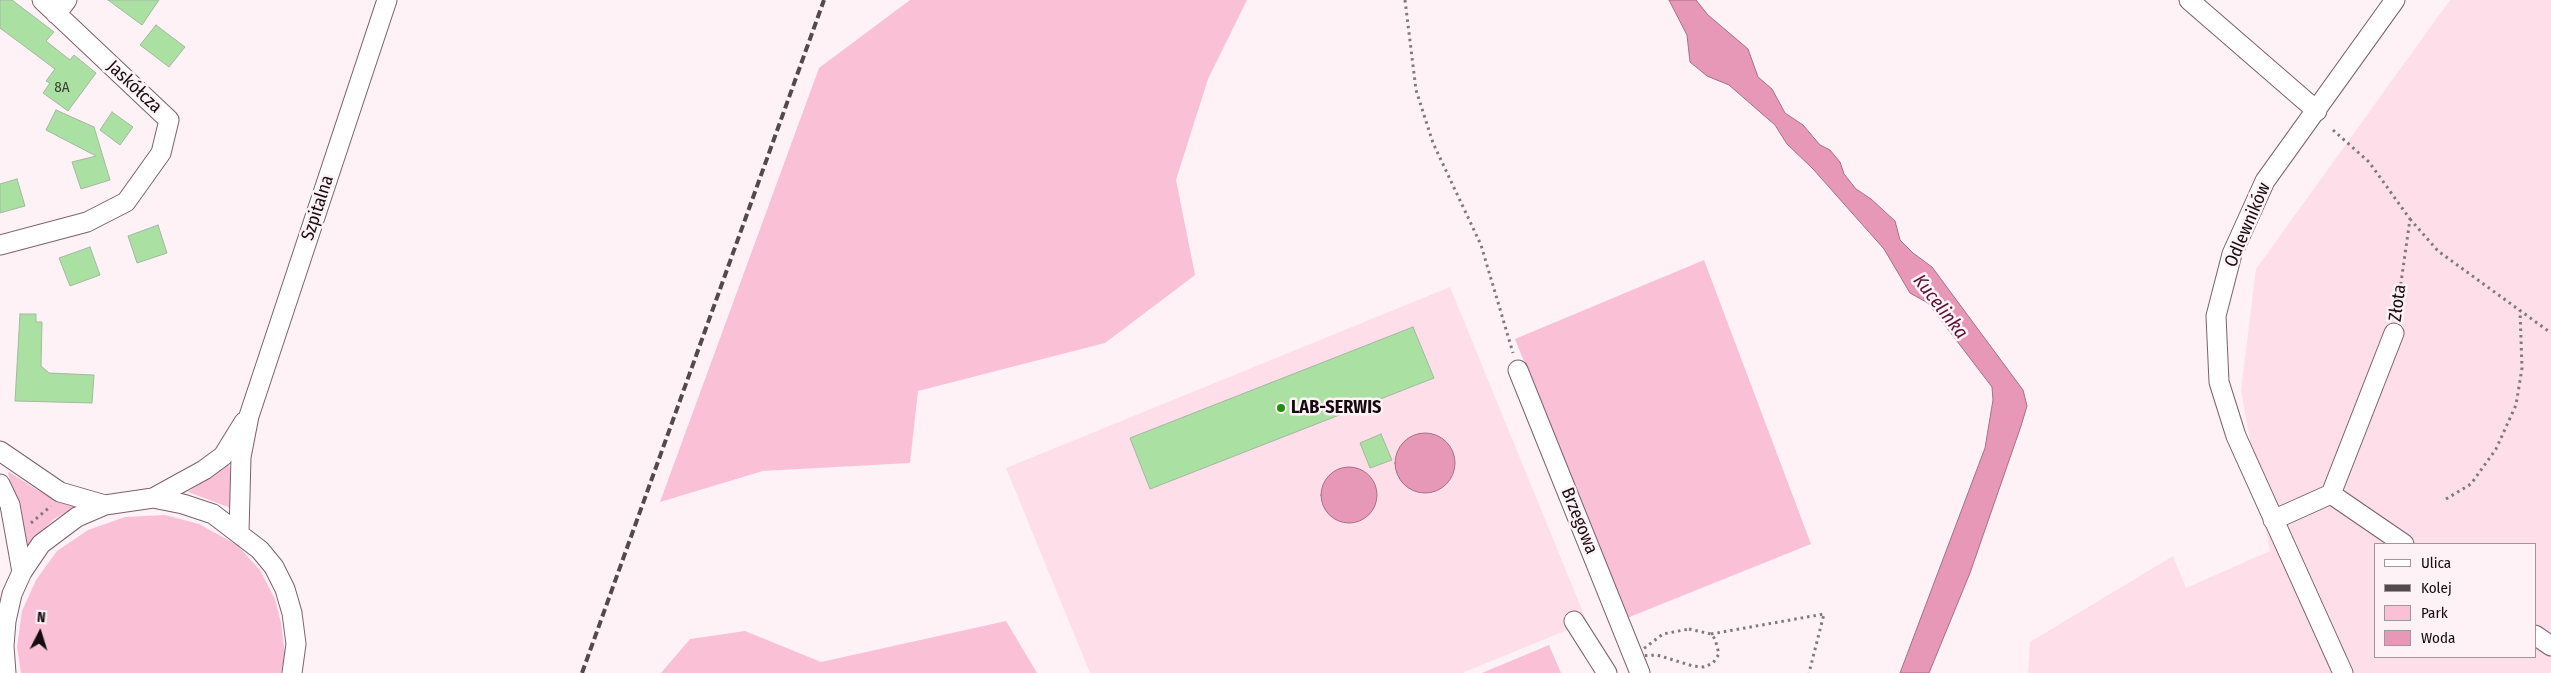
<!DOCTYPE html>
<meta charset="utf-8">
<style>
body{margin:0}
#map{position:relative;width:2551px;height:673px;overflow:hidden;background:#fef2f6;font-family:"Fira Sans Condensed",sans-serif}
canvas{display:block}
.legend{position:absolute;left:2374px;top:543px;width:162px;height:115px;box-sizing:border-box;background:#fef2f6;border:1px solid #a1969a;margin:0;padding:6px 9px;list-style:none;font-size:15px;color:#160c10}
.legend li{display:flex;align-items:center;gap:10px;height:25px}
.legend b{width:25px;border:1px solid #a1969a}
.north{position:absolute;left:15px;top:608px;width:50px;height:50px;-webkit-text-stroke:4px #fef2f6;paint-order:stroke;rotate:5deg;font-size:14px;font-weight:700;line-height:20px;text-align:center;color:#160c10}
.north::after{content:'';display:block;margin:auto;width:18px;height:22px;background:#160c10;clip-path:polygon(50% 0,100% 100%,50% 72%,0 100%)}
</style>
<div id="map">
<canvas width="2551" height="673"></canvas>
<ul class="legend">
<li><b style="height:6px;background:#fff"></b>Ulica</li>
<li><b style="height:6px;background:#544a4e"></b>Kolej</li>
<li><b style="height:14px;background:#fac1d6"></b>Park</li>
<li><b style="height:14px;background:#e798b7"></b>Woda</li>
</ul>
<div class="north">N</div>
</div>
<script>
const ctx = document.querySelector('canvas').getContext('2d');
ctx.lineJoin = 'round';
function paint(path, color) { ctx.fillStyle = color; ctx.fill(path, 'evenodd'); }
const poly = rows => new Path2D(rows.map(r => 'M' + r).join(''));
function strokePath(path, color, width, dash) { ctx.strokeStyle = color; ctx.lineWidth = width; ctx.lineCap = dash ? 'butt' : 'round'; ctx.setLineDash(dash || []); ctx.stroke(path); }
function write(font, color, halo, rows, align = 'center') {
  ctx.font = font + ' "Fira Sans Condensed",sans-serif'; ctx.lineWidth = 5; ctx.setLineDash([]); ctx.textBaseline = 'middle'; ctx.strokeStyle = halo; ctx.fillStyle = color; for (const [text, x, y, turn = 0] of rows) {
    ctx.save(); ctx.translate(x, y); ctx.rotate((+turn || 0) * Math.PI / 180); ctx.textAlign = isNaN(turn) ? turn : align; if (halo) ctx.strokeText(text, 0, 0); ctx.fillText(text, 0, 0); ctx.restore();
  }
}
paint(poly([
 [2450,0,2551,0,2551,673,2028,673,2030,642,2173,556,2186,588,2270,551,2241,390,2256,269],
 [2375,544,2535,544,2535,657,2375,657],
 [1450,287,1587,622,1462,673,1090,673,1006,468]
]), '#fedfe9');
paint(poly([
 [910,0,1247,0,1208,79,1176,180,1195,275,1105,343,918,391,910,463,763,471,660,502,819,68],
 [1704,260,1811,544,1627,618,1515,339],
 [229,464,233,485,237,514,228,507,188,492],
 [9,472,39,491,79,505,54,519,26,547,23,529,8,473],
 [165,515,199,524,237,545,260,570,275,599,281,623,285,654,281,673,21,673,17,647,22,611,36,580,57,551,88,530,125,517],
 [1006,621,1037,673,661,673,690,639,745,631,821,662],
 [1549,645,1561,673,1482,673]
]), '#fac1d6');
const water = poly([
 [1669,0,1696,0,1708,15,1748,49,1758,77,1772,89,1785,113,1803,125,1820,145,1830,150,1840,162,1844,174,1856,189,1871,199,1895,221,1900,240,1913,253,1932,267,2023,390,2027,406,2021,426,1970,573,1929,673,1900,673,1985,448,1993,400,1992,387,1928,303,1910,293,1884,249,1813,169,1787,144,1775,125,1729,85,1707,76,1690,62,1687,35,1669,0],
 '1395 463a30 30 0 1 1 60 0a30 30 0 1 1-60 0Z',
 '1321 495a28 28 0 1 1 56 0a28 28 0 1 1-56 0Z'
]);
paint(water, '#e798b7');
strokePath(water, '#a86e85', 1);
const building = poly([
 [0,0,12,0,54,32,46,41,70,60,74,55,96,73,68,111,43,93,50,83,46,81,55,69,0,28,0,0],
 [108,0,159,0,142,25,108,0],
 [156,25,185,47,169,67,140,45,156,25],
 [56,110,94,127,110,180,81,189,72,162,96,156,46,130,56,110],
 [112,112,133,127,120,145,100,130,112,112],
 [17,179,25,206,0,213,0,184,17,179],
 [158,225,167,253,137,263,128,236,158,225],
 [90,247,100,275,70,286,59,258,90,247],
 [20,314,36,314,36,322,42,322,41,366,49,373,94,375,92,403,15,401,20,314],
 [1413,327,1434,378,1150,489,1130,438,1413,327],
 [1381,434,1392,460,1370,468,1360,443,1381,434]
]);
paint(building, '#aae0a1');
strokePath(building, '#a5b7a2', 1);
const minor = poly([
 [2189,0,2317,111],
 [56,14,67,0],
 [0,245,87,222,126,202,161,153,169,120,42,0],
 [1518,370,1640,673],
 [0,451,60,492,105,505],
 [0,484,10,505,22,572],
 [2331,494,2394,333],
 [153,498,204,470,223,456,244,422],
 [2273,520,2331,494,2404,544],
 [239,532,241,457,249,416,387,0],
 [1574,621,1607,673],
 [2535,635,2551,646],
 [6,673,4,646,6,621,12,594,22,572,41,544,77,517,105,505,153,498,183,504,213,514,260,550,274,567,285,589,292,613,296,644,292,673],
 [2343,673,2236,436,2219,382,2216,316,2232,254,2265,181,2395,0]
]);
strokePath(minor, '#7c616b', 21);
strokePath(poly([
 [1405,0,1416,90,1433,143,1481,245,1513,353],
 [2333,130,2369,162,2410,219,2396,318],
 [2410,219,2438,251,2551,333],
 [2446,499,2471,484,2496,449,2516,405,2522,368,2520,310],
 [31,523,51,506],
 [1689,629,1711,634,1715,639,1719,654,1713,663,1704,667,1693,666,1657,655,1634,656,1663,634,1689,629],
 [1711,634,1824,614,1809,673]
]), '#83787c', 3, [2.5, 4]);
strokePath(minor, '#fff', 19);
strokePath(poly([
 [582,673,824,0]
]), '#544a4e', 4, [8, 4]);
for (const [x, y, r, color] of [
 [1281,408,5,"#258e10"]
]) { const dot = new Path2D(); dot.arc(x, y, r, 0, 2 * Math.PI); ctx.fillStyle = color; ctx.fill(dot); strokePath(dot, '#fef2f6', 2); }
write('15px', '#3b4134', null, [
 ["8A",62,88]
]);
write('18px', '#160c10', '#fef2f6', [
 ["Jaskółcza",134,87,43],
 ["Szpitalna",318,208,-72],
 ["Odlewników",2248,225,-67],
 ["Złota",2398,303,-82],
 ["Brzegowa",1579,521,68]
]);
write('bold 18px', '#160c10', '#fef2f6', [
 ["LAB-SERWIS",1291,408]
], 'left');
write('italic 19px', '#551033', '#fef2f6', [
 ["Kucelinka",1940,307,52]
]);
</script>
